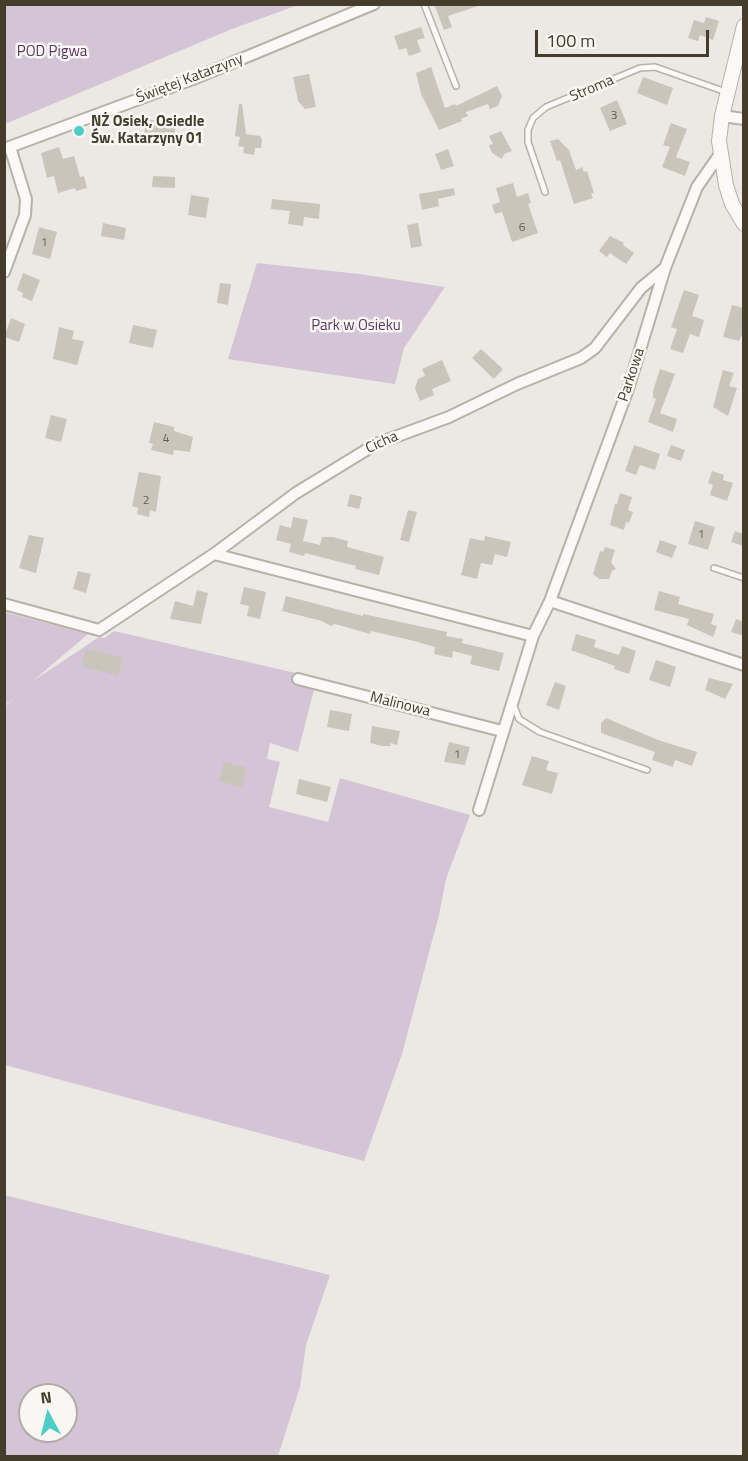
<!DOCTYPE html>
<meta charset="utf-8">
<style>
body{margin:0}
#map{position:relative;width:748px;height:1461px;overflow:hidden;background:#ece9e4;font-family:"Titillium Web",sans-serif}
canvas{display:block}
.frame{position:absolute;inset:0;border:6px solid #443d2c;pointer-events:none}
.north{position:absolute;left:18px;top:1383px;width:60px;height:60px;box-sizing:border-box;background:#f9f7f4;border:2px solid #b1ada4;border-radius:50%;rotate:353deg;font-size:16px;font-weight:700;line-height:24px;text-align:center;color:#443d2c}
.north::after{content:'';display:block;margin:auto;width:21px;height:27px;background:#4dcdc5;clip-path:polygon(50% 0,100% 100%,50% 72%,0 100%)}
.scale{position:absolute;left:535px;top:30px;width:174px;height:27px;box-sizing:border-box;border:3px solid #443d2c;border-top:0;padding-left:8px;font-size:18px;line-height:21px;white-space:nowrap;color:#443d2c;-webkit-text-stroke:4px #f9f7f4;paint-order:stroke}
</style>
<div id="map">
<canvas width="748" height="1461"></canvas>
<div class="frame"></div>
<div class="north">N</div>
<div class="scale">100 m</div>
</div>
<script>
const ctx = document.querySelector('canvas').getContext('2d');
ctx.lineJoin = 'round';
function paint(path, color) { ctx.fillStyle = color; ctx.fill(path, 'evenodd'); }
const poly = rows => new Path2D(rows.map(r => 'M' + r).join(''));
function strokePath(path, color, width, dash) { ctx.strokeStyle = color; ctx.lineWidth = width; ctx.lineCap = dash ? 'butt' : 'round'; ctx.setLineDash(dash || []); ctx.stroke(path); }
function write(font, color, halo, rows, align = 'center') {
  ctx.font = font + ' "Titillium Web",sans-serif'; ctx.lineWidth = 5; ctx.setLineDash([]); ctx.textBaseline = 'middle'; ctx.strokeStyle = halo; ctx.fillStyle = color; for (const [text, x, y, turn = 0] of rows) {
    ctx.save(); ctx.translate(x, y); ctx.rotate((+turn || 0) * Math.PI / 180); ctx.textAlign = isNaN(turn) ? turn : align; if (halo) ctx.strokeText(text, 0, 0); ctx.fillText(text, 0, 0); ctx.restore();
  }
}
paint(poly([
 [5,4,298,4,298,5,232,29,5,124],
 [257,263,359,274,445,287,404,348,395,384,228,359],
 [4,612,88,634,33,681,99,637,105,638,114,631,317,678,298,752,270,743,267,759,280,762,269,807,328,822,340,778,470,815,446,879,439,915,402,1054,364,1161,5,1065,4,707,15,697,5,705],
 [4,1195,330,1275,306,1345,300,1387,278,1456,5,1456],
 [30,1395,66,1395,66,1431,30,1431]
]), '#d3c5d5');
paint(poly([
 [434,4,478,4,478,6,448,16,452,27,444,30],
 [706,17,719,21,713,40,700,35,698,41,688,38,694,20,704,23],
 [421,27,425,38,417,40,421,52,409,56,406,48,399,50,394,36],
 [431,67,445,108,455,104,456,106,497,86,502,96,498,106,490,109,488,104,466,112,468,116,461,119,462,121,439,130,421,94,416,73],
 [309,74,316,107,305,109,298,101,293,77],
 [643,77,673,88,667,105,637,93],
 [617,100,627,124,610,131,600,108],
 [239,104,242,104,246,134,260,136,262,139,261,148,255,148,254,155,243,153,244,147,238,146,240,137,235,136],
 [146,119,176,123,174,141,164,140,164,146,143,144],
 [671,123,687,129,676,157,690,162,685,176,662,167,670,147,663,145],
 [501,131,512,151,504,154,502,159,492,153,489,145,493,144,489,136],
 [558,139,569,150,576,170,582,167,584,172,587,171,594,193,591,193,593,198,574,204,560,160,557,161,550,141],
 [59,147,63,159,74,156,80,177,84,176,87,188,76,191,75,188,58,193,54,176,47,178,41,153],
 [448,149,454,166,441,170,435,154],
 [153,176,175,177,175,188,152,187],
 [513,183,517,197,528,193,531,203,528,204,538,233,512,242,502,212,495,214,492,205,500,202,496,188],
 [454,188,455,195,438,199,439,206,422,210,419,194],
 [191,195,209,198,206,218,188,215],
 [272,199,320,204,319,219,304,217,303,226,288,224,290,211,271,209],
 [103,223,126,228,124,240,101,236],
 [418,223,422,246,411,248,407,225],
 [39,227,57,232,50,259,32,254],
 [610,236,624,243,623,245,634,253,626,264,610,253,607,257,599,251],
 [23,273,40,280,32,301,22,297,23,293,17,290],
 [220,283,231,284,228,305,217,303],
 [684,290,699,295,692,316,704,320,699,337,690,334,683,353,670,349,677,329,671,327],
 [732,305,744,308,744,330,739,341,723,337],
 [11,318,25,324,19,342,4,337],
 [133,325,157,330,153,348,129,343],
 [59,327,74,331,72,339,84,341,77,365,53,359],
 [481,349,503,369,494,379,472,358],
 [442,360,451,381,432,389,434,395,420,401,415,388,418,379,425,376,422,369],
 [660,369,675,374,660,413,677,419,673,432,648,422,656,399,653,398,653,391],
 [723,370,734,373,729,386,737,388,728,416,713,407],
 [51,415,67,419,61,442,45,438],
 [154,422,174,427,174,431,193,437,190,452,174,450,173,455,151,450,153,444,149,443],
 [634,445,660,454,655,470,640,465,636,475,625,471],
 [671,445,685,450,681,461,667,456],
 [712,471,724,475,723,480,733,483,727,501,710,495,713,485,708,483],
 [139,472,161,476,156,512,150,510,149,517,137,514,138,508,132,506],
 [620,493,632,497,628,510,633,512,629,523,626,522,624,530,610,525,615,504,617,504],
 [350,494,362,497,359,509,347,506],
 [408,510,417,512,409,542,400,540],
 [293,517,308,520,303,541,320,545,322,537,333,537,348,541,347,547,384,557,379,575,355,569,356,566,305,553,304,556,289,552,291,544,276,540,280,525,291,528],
 [695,521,715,527,708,550,688,544],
 [735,531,744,534,744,546,731,542],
 [29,535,44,538,36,573,19,568],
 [485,536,511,542,507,557,495,554,492,565,481,563,477,579,461,575,470,538,484,541],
 [660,540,677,546,672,558,656,552],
 [605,547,615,550,611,562,616,569,612,571,609,579,599,579,593,574,600,551,603,552],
 [78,571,91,574,86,593,73,589],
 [244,587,266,592,260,619,247,616,249,606,240,604],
 [197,590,208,593,201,624,170,619,175,601,193,606],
 [659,591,680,597,678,604,714,614,711,624,717,626,713,637,687,625,689,619,654,610],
 [286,596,363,616,363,614,447,632,446,636,463,639,462,643,504,653,499,671,470,664,472,656,453,651,452,658,434,654,435,647,414,641,371,631,370,634,335,624,331,626,322,621,282,611],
 [736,619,744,622,744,636,731,632],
 [576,634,596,640,594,647,619,655,622,646,636,651,629,674,614,669,615,666,571,650],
 [86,649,123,658,118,676,82,666],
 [656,660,676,667,670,687,649,680],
 [709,678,733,684,725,699,705,690],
 [555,682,566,686,559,710,546,705],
 [330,710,352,714,349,731,327,727],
 [606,718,658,740,697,752,692,766,675,760,673,767,652,760,655,752,601,733,601,723],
 [372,726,400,731,397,745,391,743,390,746,382,746,370,743],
 [449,742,470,747,465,765,444,762],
 [532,756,549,761,546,770,558,773,552,794,522,785],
 [224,762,247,768,242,787,219,781],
 [299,779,331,787,327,802,296,794]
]), '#c9c5bb');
const service = poly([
 [424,4,456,86],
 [545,192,528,142,528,130,533,118,546,107,640,68,655,67,726,92],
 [714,568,744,578],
 [514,706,519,719,540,732,647,770]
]);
const minor = poly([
 [722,116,744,119],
 [4,149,193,79,374,4],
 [4,272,25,215,26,199,10,147],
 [214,554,533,636],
 [550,601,744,665],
 [4,604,99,630,214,554,296,493,376,444,449,417,517,384,581,358,595,348,641,288,665,268],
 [298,679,502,731],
 [479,810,533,636,550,601,628,389,665,268,697,187,720,154]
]);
const tertiary = poly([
 [744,26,722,116,719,141,726,185,732,204,744,224]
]);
strokePath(service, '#b6b2a9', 8);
strokePath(minor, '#b6b2a9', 14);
strokePath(tertiary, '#b6b2a9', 16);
strokePath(service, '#faf9f7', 5);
strokePath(minor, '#faf9f7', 10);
strokePath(tertiary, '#faf9f7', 14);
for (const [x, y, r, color] of [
 [79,131,6,"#4dcdc5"]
]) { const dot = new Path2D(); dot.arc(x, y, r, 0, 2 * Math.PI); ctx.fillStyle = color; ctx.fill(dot); strokePath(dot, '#f9f7f4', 2); }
write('12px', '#655f50', null, [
 ["3",614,116],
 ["6",522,228],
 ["1",44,243],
 ["4",166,439],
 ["2",146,501],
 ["1",701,535],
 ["1",457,755]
]);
write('15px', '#5c395f', '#f9f7f4', [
 ["POD Pigwa",52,52],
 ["Park w Osieku",356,326]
]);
write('15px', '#443d2c', '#f9f7f4', [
 ["Świętej Katarzyny",190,79,-21],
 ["Stroma",592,89,-23],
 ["Parkowa",632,375,-72],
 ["Cicha",382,443,-24],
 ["Malinowa",400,705,14]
]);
write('bold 15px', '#443d2c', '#f9f7f4', [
 ["NŻ Osiek, Osiedle",91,122],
 ["Św. Katarzyny 01",91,139]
], 'left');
</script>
